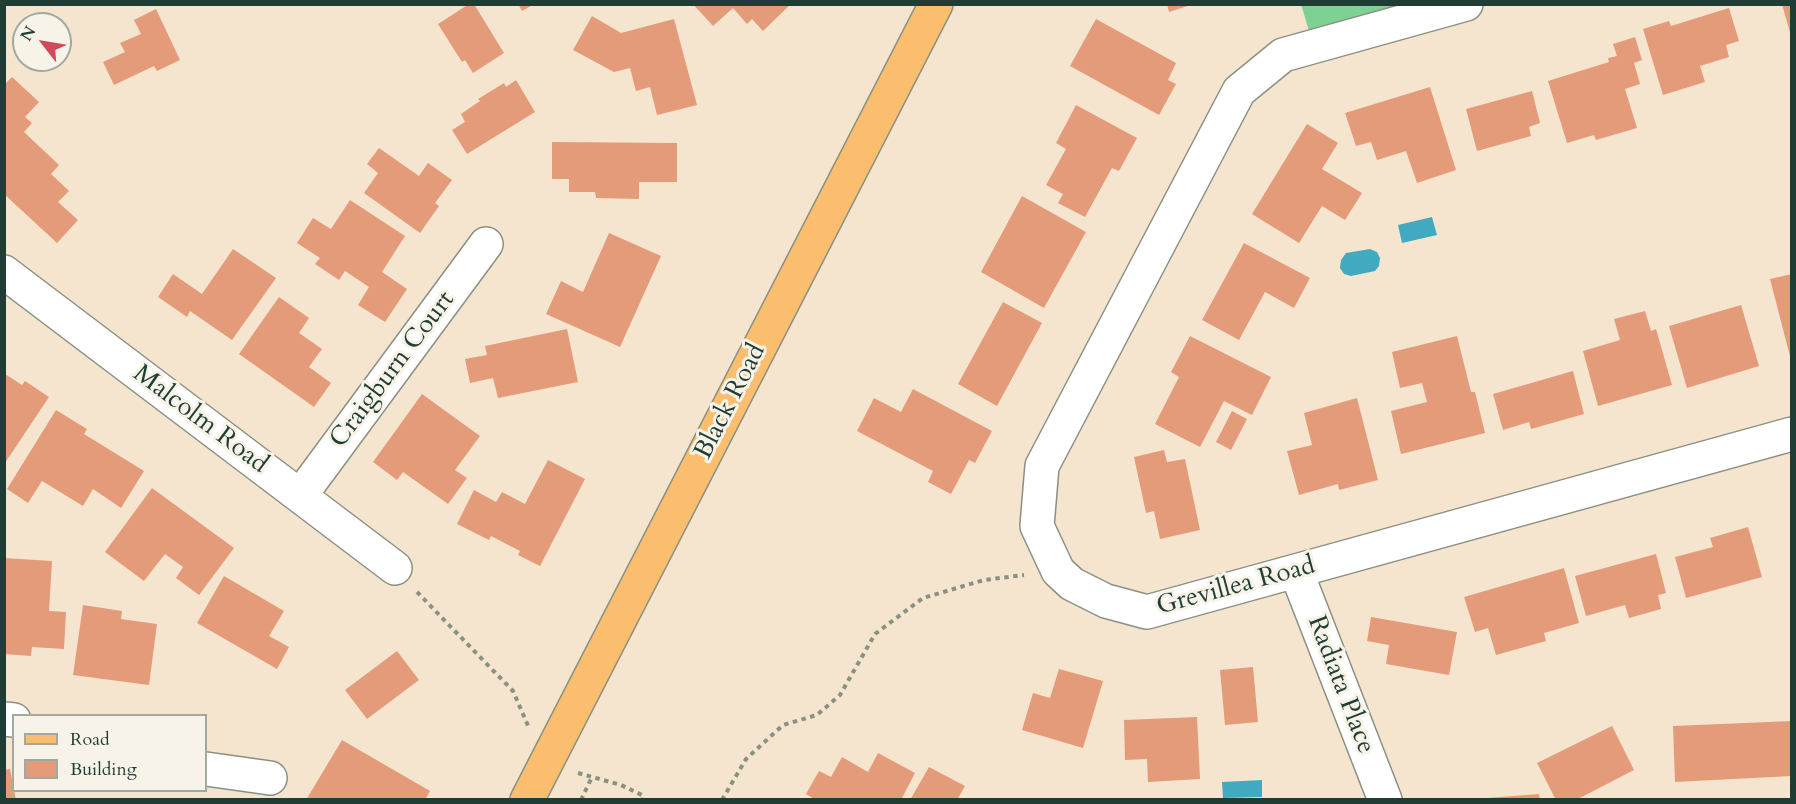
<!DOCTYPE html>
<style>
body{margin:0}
#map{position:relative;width:1796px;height:804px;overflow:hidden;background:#f5e5cf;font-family:Cardo,serif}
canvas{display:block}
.frame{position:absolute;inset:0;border:6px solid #1f3d34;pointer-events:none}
.legend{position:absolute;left:12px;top:714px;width:195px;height:78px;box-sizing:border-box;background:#f7f3e8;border:2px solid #a1aaa0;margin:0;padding:8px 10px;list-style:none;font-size:18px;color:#1f3d34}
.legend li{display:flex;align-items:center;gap:12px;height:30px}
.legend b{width:30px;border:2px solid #a1aaa0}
.north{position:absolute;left:12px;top:12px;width:60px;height:60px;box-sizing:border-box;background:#f7f3e8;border:2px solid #a1aaa0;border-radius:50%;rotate:301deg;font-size:16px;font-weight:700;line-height:24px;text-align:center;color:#1f3d34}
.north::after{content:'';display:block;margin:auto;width:21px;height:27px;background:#d1495b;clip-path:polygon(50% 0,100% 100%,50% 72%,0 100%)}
</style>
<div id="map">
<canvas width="1796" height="804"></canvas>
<div class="frame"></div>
<ul class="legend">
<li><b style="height:8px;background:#fbbe6e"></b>Road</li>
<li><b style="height:16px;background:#e49b7a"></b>Building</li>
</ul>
<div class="north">N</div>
</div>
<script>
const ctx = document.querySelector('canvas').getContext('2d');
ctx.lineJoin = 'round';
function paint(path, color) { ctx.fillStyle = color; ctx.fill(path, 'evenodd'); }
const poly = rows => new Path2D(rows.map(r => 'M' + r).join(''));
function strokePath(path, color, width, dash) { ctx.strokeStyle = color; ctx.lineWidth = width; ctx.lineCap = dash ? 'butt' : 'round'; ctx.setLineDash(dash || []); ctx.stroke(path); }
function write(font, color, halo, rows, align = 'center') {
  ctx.font = font + ' Cardo,serif'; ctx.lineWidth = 6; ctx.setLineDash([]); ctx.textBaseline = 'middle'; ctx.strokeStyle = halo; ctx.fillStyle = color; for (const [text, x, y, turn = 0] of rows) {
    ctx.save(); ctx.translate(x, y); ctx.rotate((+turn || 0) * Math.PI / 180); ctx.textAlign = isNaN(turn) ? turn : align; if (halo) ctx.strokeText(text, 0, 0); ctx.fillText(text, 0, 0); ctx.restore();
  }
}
paint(poly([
 [1301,4,1401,5,1309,31]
]), '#7dd193');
paint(poly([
 [1432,217,1437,235,1402,243,1398,225],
 [1370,249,1377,252,1380,258,1379,266,1375,271,1351,276,1344,274,1340,268,1341,260,1346,253],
 [1262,780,1262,797,1223,798,1222,782]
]), '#41aac1');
paint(poly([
 [469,4,474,4,504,53,473,73,465,60,462,62,438,24],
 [518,4,534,4,522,11],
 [693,4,791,4,763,31,752,19,747,24,733,8,713,26],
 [1167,4,1191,4,1191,5,1169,12],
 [1782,4,1792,4,1792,36,1791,36],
 [1729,8,1739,41,1726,45,1729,57,1700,66,1705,82,1663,95,1643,29,1669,21,1671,26],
 [156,9,180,60,157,71,154,66,114,85,103,62,125,52,120,43,141,34,134,20],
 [592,16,621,33,674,19,697,105,657,115,650,87,636,91,630,68,614,72,573,50],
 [1096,19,1176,63,1168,80,1176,84,1159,115,1070,66],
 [1635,37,1642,60,1634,63,1640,84,1625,89,1637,128,1596,140,1594,135,1567,143,1548,81,1609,62,1608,58,1617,56,1613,44],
 [12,77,39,102,25,117,32,123,24,132,59,165,51,174,69,191,58,202,78,220,57,243,4,194,4,85],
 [516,80,535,112,467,154,452,130,465,122,461,114,480,101,478,99,504,83,506,87],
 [1430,87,1456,170,1417,183,1406,151,1377,160,1371,142,1356,146,1345,113],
 [1532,91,1540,123,1529,127,1531,136,1477,151,1466,109],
 [1076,105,1137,138,1119,171,1112,168,1085,217,1058,203,1063,194,1046,185,1066,149,1056,143],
 [1307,124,1338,143,1322,169,1362,193,1345,220,1322,206,1299,243,1252,214],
 [552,142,677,143,677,182,639,182,639,199,596,198,595,192,569,192,569,179,552,179],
 [379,148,419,176,428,163,452,180,435,203,439,206,420,233,364,193,378,173,367,164],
 [1022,196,1086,232,1044,308,981,272],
 [350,200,405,236,382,272,407,289,385,322,358,305,369,287,345,271,339,280,315,264,320,258,297,243,313,218,331,229],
 [609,233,661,256,620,347,546,314,561,281,583,292],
 [1244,243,1310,278,1294,308,1265,292,1239,340,1202,320],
 [233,249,276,278,232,340,190,311,187,317,158,297,173,274,202,294],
 [1792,274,1792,360,1791,360,1770,279],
 [279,297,309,318,299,333,322,349,309,367,331,383,314,407,239,354],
 [1003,302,1042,323,997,406,958,384],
 [1741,305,1759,366,1687,388,1669,326],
 [1645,311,1651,331,1656,329,1672,385,1598,406,1583,351,1620,340,1614,319],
 [567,329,578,382,498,398,493,378,470,383,465,359,487,355,485,346],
 [1190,336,1271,377,1252,415,1224,401,1200,447,1155,424,1179,377,1171,372],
 [1457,336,1471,392,1475,392,1485,433,1401,454,1391,411,1427,402,1422,383,1400,388,1392,352],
 [1573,371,1584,414,1531,429,1529,422,1503,430,1493,394],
 [5,374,22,385,25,381,49,397,5,463],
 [913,389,992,431,975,463,969,460,951,494,928,482,933,471,857,431,874,398,901,412],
 [422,394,480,436,455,470,467,478,448,504,403,472,397,480,373,462],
 [1357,398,1378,480,1339,490,1338,484,1299,495,1287,451,1312,445,1304,413],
 [56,410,87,429,84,434,144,471,121,508,93,489,83,506,42,481,28,503,7,489],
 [1232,411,1247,419,1231,450,1216,442],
 [1164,450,1167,462,1185,459,1200,530,1160,539,1154,511,1146,513,1134,457],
 [548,460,585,479,540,566,518,555,520,551,491,536,489,540,457,524,474,490,496,502,502,492,525,504],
 [152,488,234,548,199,595,176,578,183,567,165,554,144,581,105,552],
 [1748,527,1762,577,1686,598,1675,557,1713,547,1710,538],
 [1656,554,1666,593,1658,595,1661,609,1629,618,1625,605,1586,616,1575,576],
 [4,558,52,561,49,611,66,612,64,649,32,647,31,656,4,654],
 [1564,568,1579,623,1544,633,1546,641,1496,655,1488,628,1475,632,1464,597],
 [224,576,284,611,269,636,289,647,277,669,197,623],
 [83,605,122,611,121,619,157,624,149,685,73,675],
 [1371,617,1457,632,1449,675,1386,664,1389,645,1367,641],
 [397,651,419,680,367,719,345,690],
 [1253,667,1258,722,1225,725,1220,670],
 [1059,669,1103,681,1083,748,1022,730,1033,693,1050,698],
 [1197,717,1200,779,1148,782,1147,759,1125,760,1124,720],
 [1792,721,1792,776,1675,782,1673,726],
 [1612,726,1634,770,1576,800,1556,800,1537,763],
 [342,740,430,791,425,800,306,800],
 [878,753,915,773,901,800,816,800,806,794,819,771,831,777,842,757,868,772],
 [929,767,965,786,957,800,910,800],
 [10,769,14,790,16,800,4,800,4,770],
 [1539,794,1540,800,1487,800,1487,798]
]), '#e49b7a');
const minor = poly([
 [1466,4,1283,55,1239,91,1042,466,1037,526,1058,571,1072,584,1106,601,1147,612,1792,434],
 [4,272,395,568],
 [300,496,486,244],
 [1296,571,1385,800],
 [4,719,14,720],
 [206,769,270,778]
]);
const major = poly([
 [527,800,936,4]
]);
strokePath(minor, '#8a9182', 36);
strokePath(major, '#8a9182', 36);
strokePath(poly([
 [417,592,513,691,529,728],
 [578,773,621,785,644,796,643,800],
 [581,800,592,777],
 [722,800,746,759,783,725,817,715,840,695,875,634,923,598,984,580,1024,575]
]), '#8a9182', 4, [4.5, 4.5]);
strokePath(minor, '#fff', 33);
strokePath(major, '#fbbe6e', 33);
write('26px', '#1f3d34', '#f7f3e8', [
 ["Craigburn Court",393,370,-53],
 ["Black Road",731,402,-63],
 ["Malcolm Road",200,420,37],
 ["Grevillea Road",1236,587,-15],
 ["Radiata Place",1340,685,69]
]);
</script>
